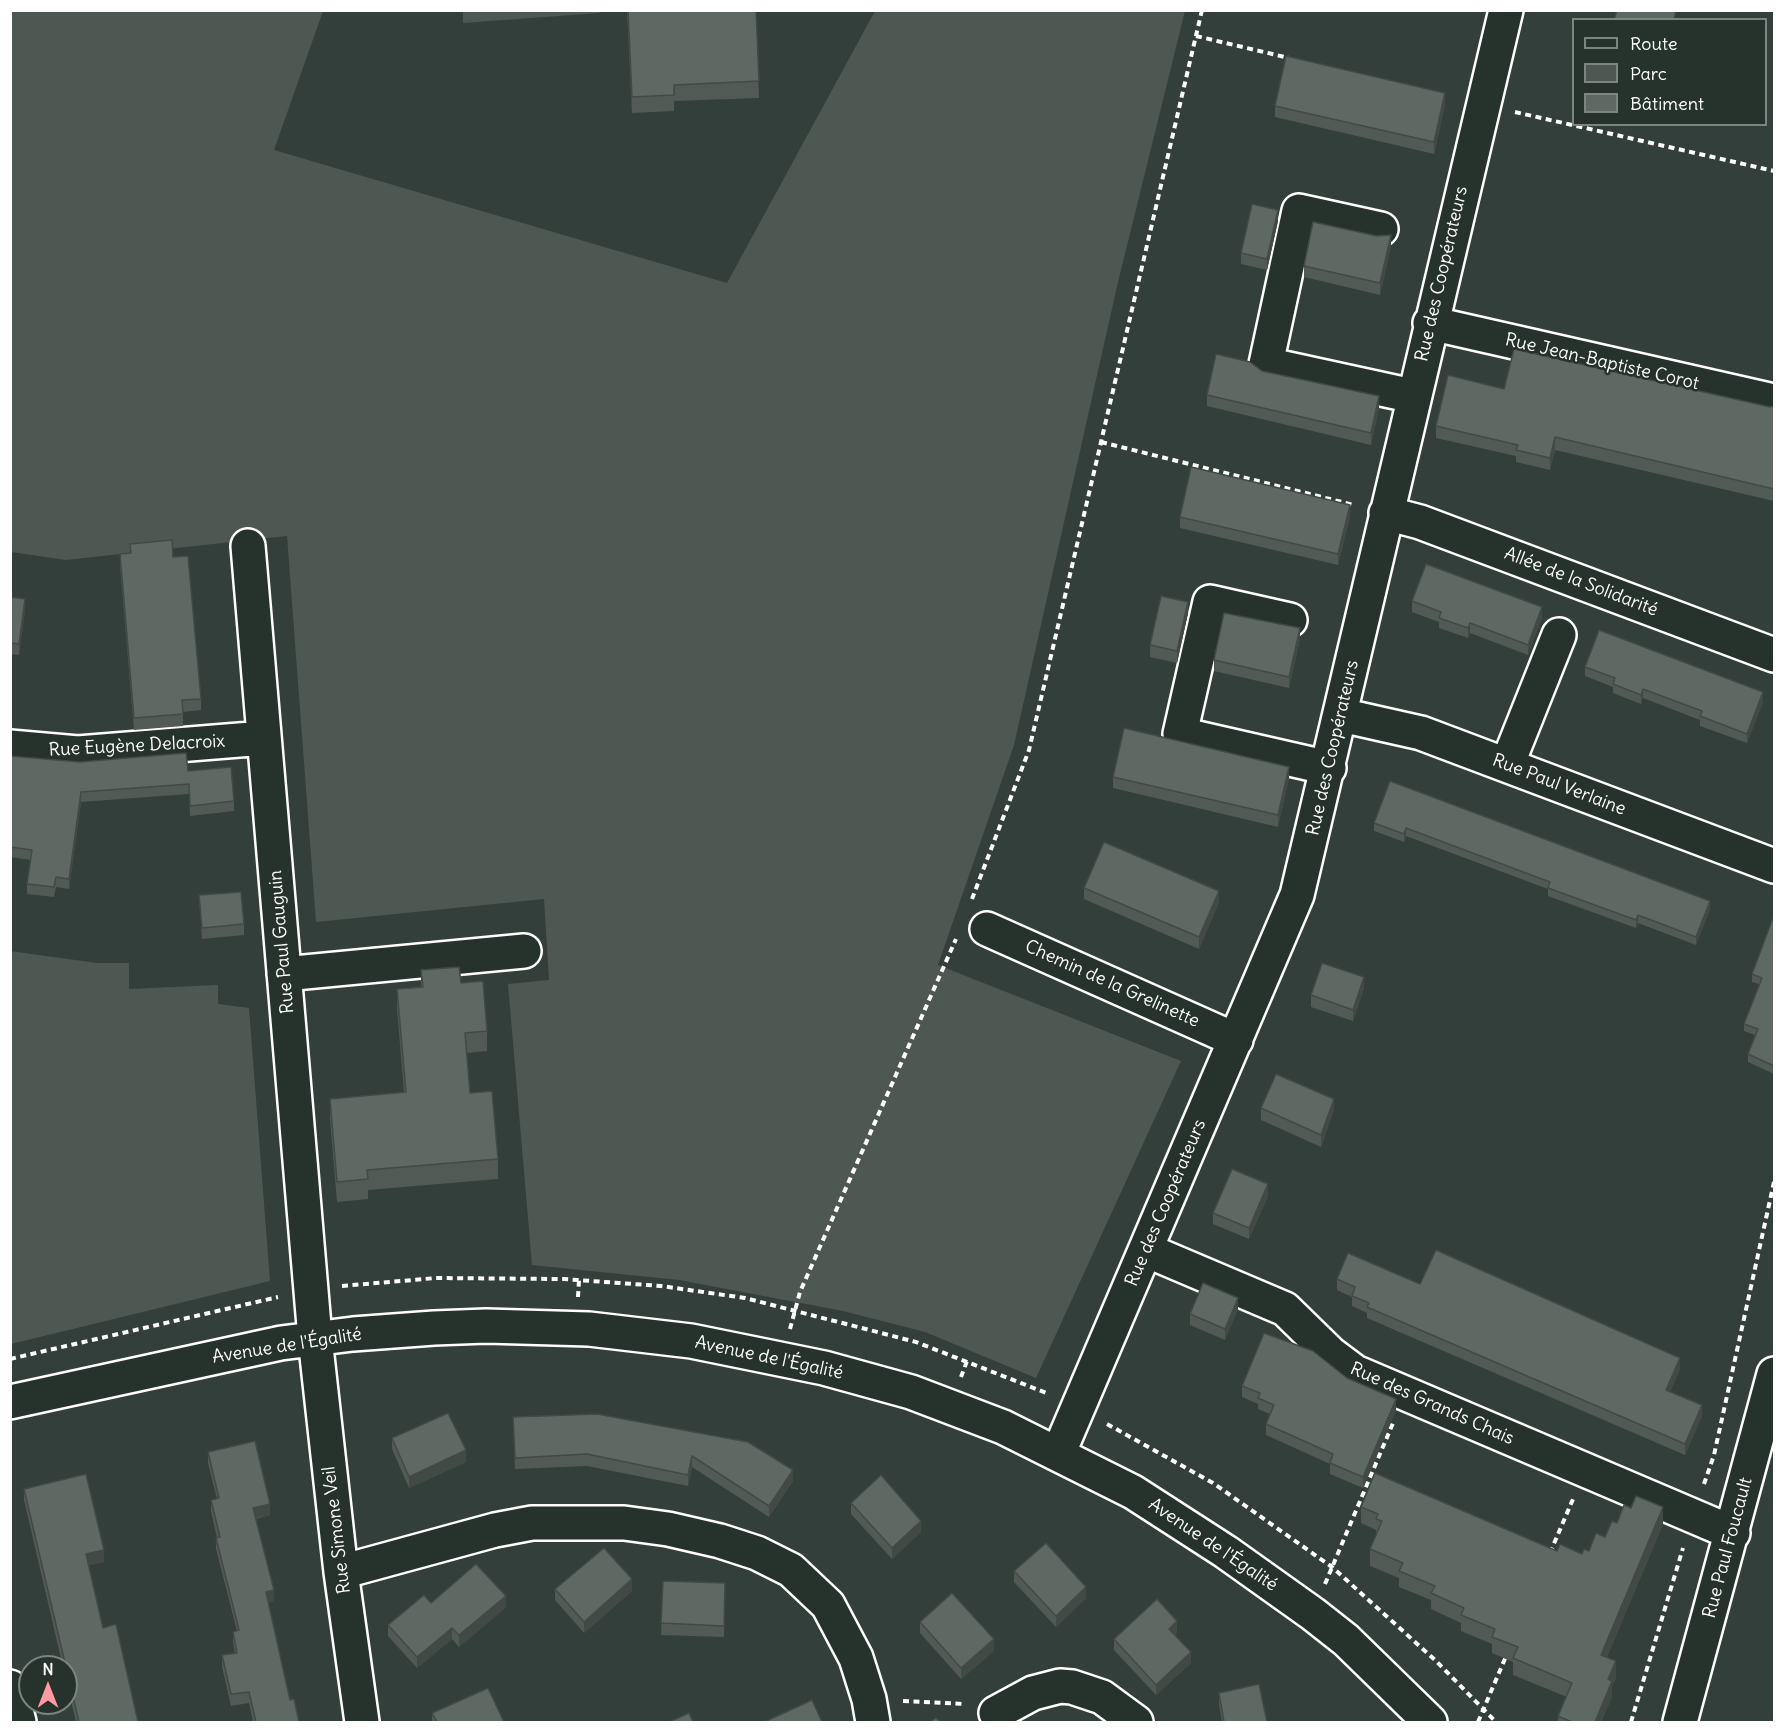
<!DOCTYPE html>
<meta charset="utf-8">
<style>
body{margin:0}
#map{position:relative;width:1785px;height:1733px;overflow:hidden;background:#333f3a;font-family:Delius,sans-serif}
canvas{display:block}
.frame{position:absolute;inset:0;border:12px solid #fff;pointer-events:none}
.legend{position:absolute;left:1572px;top:18px;width:195px;height:108px;box-sizing:border-box;background:#26332d;border:2px solid #7d8581;margin:0;padding:8px 10px;list-style:none;font-size:18px;color:#fff}
.legend li{display:flex;align-items:center;gap:12px;height:30px}
.legend b{width:30px;border:2px solid #7d8581}
.north{position:absolute;left:18px;top:1655px;width:60px;height:60px;box-sizing:border-box;background:#26332d;border:2px solid #7d8581;border-radius:50%;rotate:0deg;font-size:16px;font-weight:700;line-height:24px;text-align:center;color:#fff}
.north::after{content:'';display:block;margin:auto;width:21px;height:27px;background:#ff9aa2;clip-path:polygon(50% 0,100% 100%,50% 72%,0 100%)}
</style>
<div id="map">
<canvas width="1785" height="1733"></canvas>
<div class="frame"></div>
<ul class="legend">
<li><b style="height:8px;background:#26332d"></b>Route</li>
<li><b style="height:16px;background:#4d5853"></b>Parc</li>
<li><b style="height:16px;background:#5f6964"></b>Bâtiment</li>
</ul>
<div class="north">N</div>
</div>
<script>
const ctx = document.querySelector('canvas').getContext('2d');
ctx.lineJoin = 'round';
function paint(path, color) { ctx.fillStyle = color; ctx.fill(path, 'evenodd'); }
const poly = rows => new Path2D(rows.map(r => 'M' + r).join(''));
function strokePath(path, color, width, dash) { ctx.strokeStyle = color; ctx.lineWidth = width; ctx.lineCap = dash ? 'butt' : 'round'; ctx.setLineDash(dash || []); ctx.stroke(path); }
function write(font, color, halo, rows, align = 'center') {
  ctx.font = font + ' Delius,sans-serif'; ctx.lineWidth = 5; ctx.setLineDash([]); ctx.textBaseline = 'middle'; ctx.strokeStyle = halo; ctx.fillStyle = color; for (const [text, x, y, turn = 0] of rows) {
    ctx.save(); ctx.translate(x, y); ctx.rotate((+turn || 0) * Math.PI / 180); ctx.textAlign = isNaN(turn) ? turn : align; if (halo) ctx.strokeText(text, 0, 0); ctx.fillText(text, 0, 0); ctx.restore();
  }
}
paint(poly([
 [599,10,600,13,463,23,463,11],
 [11,11,323,11,274,150,727,283,875,11,1185,11,1118,282,1014,745,938,965,1181,1061,1036,1378,925,1332,843,1311,679,1280,532,1265,508,984,549,980,544,899,316,922,287,536,66,560,11,552],
 [10,951,97,963,129,963,129,989,218,985,218,1004,249,1008,270,1281,11,1344]
]), '#4d5853');
const minor = poly([
 [1381,229,1299,211,1266,364,1413,396],
 [1430,323,1774,401],
 [1386,513,1420,522,1774,655],
 [248,546,315,1338,341,1572,362,1722],
 [1290,620,1210,602,1180,734,1329,768],
 [1341,715,1421,733,1774,866],
 [10,747,78,753,264,738],
 [1507,765,1559,635],
 [987,929,1236,1040],
 [284,974,524,951],
 [1146,1250,1285,1309,1331,1354,1355,1372,1733,1533],
 [10,1402,281,1343,353,1334,434,1328,486,1326,589,1329,691,1341,824,1368,911,1392,1003,1427,1133,1492,1226,1552,1313,1614,1346,1640,1430,1722],
 [1059,1452,1297,895,1506,10],
 [341,1572,495,1530,532,1523,624,1523,668,1529,720,1541,757,1553,791,1570,828,1605,856,1658,869,1699,873,1722],
 [10,1687,19,1722],
 [996,1713,1033,1693,1060,1686,1072,1687,1102,1697,1136,1722],
 [1680,1722,1774,1374]
]);
strokePath(minor, '#fff', 38);
strokePath(poly([
 [1196,36,1289,58],
 [1515,112,1774,171],
 [1101,442,1354,505],
 [972,899,1029,750,1202,10],
 [342,1286,436,1278,563,1279,661,1286,745,1298,916,1342,1049,1394],
 [578,1297,579,1280],
 [790,1329,800,1292,956,939],
 [10,1359,278,1297],
 [961,1377,967,1361],
 [1107,1424,1213,1483,1332,1567,1435,1660,1496,1722],
 [1704,1484,1714,1455,1774,1182],
 [1550,1553,1573,1499],
 [1325,1584,1393,1423],
 [903,1701,964,1704],
 [1478,1722,1507,1654],
 [1631,1722,1683,1548]
]), '#fff', 4, [6, 4.5]);
strokePath(minor, '#26332d', 33);
paint(poly([
 [627,10,756,10,759,98,674,101,674,111,632,113],
 [1445,104,1434,154,1275,117,1275,106],
 [1278,221,1267,270,1241,264,1241,253],
 [1391,246,1380,295,1304,277,1304,266],
 [1262,371,1379,408,1371,445,1207,406,1207,395],
 [1504,389,1770,407,1774,406,1774,501,1555,450,1550,470,1516,462,1516,456,1436,438,1436,426],
 [1350,516,1338,565,1180,528,1180,517],
 [130,544,173,557,201,699,201,710,183,712,183,726,134,730,120,565,120,554,130,553],
 [10,597,25,610,19,655,10,654],
 [1412,601,1542,618,1528,655,1470,633,1468,638,1439,628,1439,622,1412,612],
 [1188,613,1177,663,1150,657,1150,645],
 [1300,639,1289,688,1214,671,1214,660],
 [1585,667,1763,702,1747,743,1700,726,1700,720,1643,698,1641,704,1613,693,1613,687,1585,676],
 [10,756,188,771,234,801,234,811,190,816,189,794,81,802,69,889,56,887,54,897,27,894,27,884,31,860,10,857],
 [1113,777,1289,778,1278,827,1113,788],
 [1390,781,1710,909,1696,945,1638,923,1636,928,1548,896,1548,889,1406,836,1404,842,1374,831,1374,823],
 [1084,888,1219,902,1199,949,1084,899],
 [199,895,244,924,244,935,202,939],
 [1774,915,1774,1074,1748,1062,1748,1054,1755,1035,1744,1031,1744,1024,1759,984,1752,982,1752,974],
 [421,970,461,983,487,1031,487,1051,467,1053,470,1093,498,1159,498,1179,368,1190,368,1199,337,1202,330,1119,330,1099,404,1092,397,1009,397,989,421,987],
 [1364,988,1353,1021,1311,1007,1311,995],
 [1261,1108,1334,1110,1321,1147,1261,1120],
 [1268,1196,1249,1239,1213,1224,1213,1213],
 [1337,1279,1420,1284,1680,1369,1670,1392,1702,1416,1685,1455,1367,1318,1367,1313,1352,1306,1352,1297,1337,1290],
 [1238,1309,1225,1340,1190,1325,1190,1314],
 [1347,1378,1396,1410,1363,1488,1330,1474,1330,1464,1266,1435,1266,1424,1270,1414,1258,1409,1258,1404,1242,1397,1242,1386],
 [597,1414,793,1481,769,1517,692,1467,688,1486,587,1466,515,1469,513,1417],
 [392,1438,466,1462,409,1488,392,1449],
 [208,1452,270,1515,256,1519,274,1601,268,1603,290,1700,299,1722,253,1722,249,1703,231,1706,222,1667,222,1655,235,1653,233,1643,233,1632,237,1631,216,1549,216,1538,217,1538,211,1511,211,1500,217,1499,208,1463],
 [24,1489,104,1562,88,1565,103,1628,138,1722,76,1722,66,1679,66,1667,63,1667,24,1500],
 [851,1503,921,1532,892,1559,851,1514],
 [1361,1507,1557,1551,1582,1554,1589,1551,1605,1537,1617,1523,1663,1524,1607,1657,1616,1678,1612,1686,1612,1697,1601,1722,1558,1722,1558,1716,1567,1697,1513,1675,1513,1662,1492,1653,1492,1644,1461,1631,1461,1623,1431,1609,1431,1600,1399,1587,1399,1578,1370,1566,1370,1549,1376,1534,1376,1530,1361,1523],
 [1014,1571,1086,1598,1056,1627,1014,1582],
 [663,1581,725,1583,724,1637,661,1635],
 [555,1589,632,1591,584,1633,555,1600],
 [431,1603,506,1607,459,1647,452,1639,417,1668,388,1636,388,1625],
 [920,1622,994,1651,961,1679,920,1633],
 [1177,1632,1175,1635,1191,1663,1156,1695,1114,1650,1114,1639],
 [1219,1693,1267,1722,1222,1722,1219,1704],
 [432,1713,504,1722,432,1722]
]), '#525a56');
paint(poly([
 [1445,93,1445,104,1434,154,1434,142],
 [1278,210,1278,221,1267,270,1267,259],
 [1391,235,1391,246,1380,295,1380,283],
 [1379,396,1379,408,1371,445,1371,433],
 [1555,437,1555,450,1550,470,1550,458],
 [1350,505,1350,516,1338,565,1338,554],
 [25,599,25,610,19,655,19,644],
 [1188,602,1188,613,1177,663,1177,651],
 [1542,607,1542,618,1528,655,1528,645],
 [1470,623,1470,633,1468,638,1468,628],
 [1300,628,1300,639,1289,688,1289,677],
 [1643,689,1643,698,1641,704,1641,695],
 [1763,692,1763,702,1747,743,1747,734],
 [1289,767,1289,778,1278,827,1278,815],
 [81,792,81,802,69,889,69,879],
 [1406,828,1406,836,1404,842,1404,834],
 [1219,891,1219,902,1199,949,1199,937],
 [1710,901,1710,909,1696,945,1696,937],
 [1638,915,1638,923,1636,928,1636,920],
 [1364,977,1364,988,1353,1021,1353,1010],
 [1334,1099,1334,1110,1321,1147,1321,1135],
 [1268,1184,1268,1196,1249,1239,1249,1228],
 [1238,1298,1238,1309,1225,1340,1225,1329],
 [1680,1358,1680,1369,1666,1401,1666,1390],
 [1396,1399,1396,1410,1363,1488,1363,1477],
 [1702,1405,1702,1416,1685,1455,1685,1444],
 [466,1450,466,1462,409,1488,409,1477],
 [692,1456,692,1467,688,1486,688,1475],
 [793,1470,793,1481,769,1517,769,1506],
 [270,1504,270,1515,253,1519,253,1508],
 [1663,1507,1663,1524,1601,1671,1601,1655],
 [921,1521,921,1532,892,1559,892,1548],
 [104,1550,104,1562,86,1566,86,1554],
 [632,1579,632,1591,584,1633,584,1622],
 [1086,1587,1086,1598,1056,1627,1056,1616],
 [274,1590,274,1601,266,1603,266,1592],
 [506,1596,506,1607,459,1647,459,1635],
 [1177,1621,1177,1632,1169,1640,1169,1629],
 [452,1628,452,1639,417,1668,417,1657],
 [994,1639,994,1651,961,1679,961,1668],
 [1191,1652,1191,1663,1156,1695,1156,1685],
 [1616,1661,1616,1678,1612,1686,1612,1697,1601,1722,1595,1722,1608,1679]
]), '#424a46');
const building = poly([
 [628,10,756,10,759,81,674,85,674,95,632,97,628,10],
 [1617,10,1676,10,1674,20,1614,20,1617,10],
 [1286,56,1445,93,1434,142,1275,106,1286,56],
 [1252,204,1278,210,1267,259,1241,253,1252,204],
 [1313,222,1377,236,1391,235,1380,283,1304,266,1313,222],
 [1514,349,1770,407,1774,406,1774,489,1555,437,1550,458,1516,450,1518,445,1436,426,1448,375,1504,389,1514,349],
 [1216,354,1250,362,1262,371,1379,396,1371,433,1207,395,1216,354],
 [1191,467,1350,505,1338,554,1180,517,1191,467],
 [172,540,173,557,188,556,201,699,182,700,183,714,134,718,120,554,131,553,130,544,172,540],
 [1426,564,1542,607,1528,645,1470,623,1468,628,1439,618,1441,612,1412,601,1426,564],
 [1161,596,1188,602,1177,651,1150,645,1161,596],
 [10,597,25,599,19,644,10,643,10,597],
 [1224,613,1300,628,1289,677,1214,660,1224,613],
 [1599,630,1763,692,1747,734,1700,716,1702,711,1643,689,1641,695,1613,684,1615,678,1585,667,1599,630],
 [1124,728,1289,767,1278,815,1113,777,1124,728],
 [186,753,188,771,231,767,234,801,190,806,189,784,81,792,69,879,56,877,54,887,27,884,32,850,10,847,10,756,80,762,186,753],
 [1390,781,1710,901,1696,937,1638,915,1636,920,1548,888,1550,882,1406,828,1404,834,1374,823,1390,781],
 [1104,842,1219,891,1199,937,1084,888,1104,842],
 [241,892,244,924,202,928,199,895,241,892],
 [1774,915,1774,1066,1748,1054,1758,1029,1744,1024,1762,978,1752,974,1774,915],
 [1322,963,1364,977,1353,1010,1311,995,1322,963],
 [459,967,461,983,483,981,487,1031,465,1033,470,1093,492,1091,498,1159,367,1170,368,1179,337,1182,330,1099,406,1092,397,989,423,987,421,970,459,967],
 [1276,1074,1334,1099,1321,1135,1261,1108,1276,1074],
 [1232,1169,1268,1184,1249,1228,1213,1213,1232,1169],
 [1436,1250,1680,1358,1666,1390,1702,1405,1685,1444,1367,1307,1369,1303,1352,1296,1355,1287,1337,1279,1348,1253,1420,1284,1436,1250],
 [1203,1283,1238,1298,1225,1329,1190,1314,1203,1283],
 [1264,1333,1313,1351,1347,1378,1396,1399,1363,1477,1330,1463,1333,1454,1266,1424,1274,1405,1258,1398,1260,1393,1242,1386,1264,1333],
 [448,1413,466,1450,409,1477,392,1438,448,1413],
 [597,1414,748,1442,793,1470,769,1506,692,1456,688,1475,587,1454,515,1458,513,1417,597,1414],
 [255,1441,270,1504,253,1508,274,1590,266,1592,290,1700,294,1699,299,1722,256,1722,249,1692,231,1694,222,1655,237,1653,233,1632,239,1630,216,1538,220,1537,211,1500,219,1498,208,1452,255,1441],
 [1375,1473,1557,1551,1560,1544,1582,1554,1584,1549,1589,1551,1596,1533,1605,1537,1612,1521,1617,1523,1624,1505,1631,1508,1636,1496,1663,1507,1601,1655,1616,1661,1608,1679,1612,1681,1595,1722,1572,1722,1558,1716,1572,1683,1513,1658,1518,1647,1492,1637,1495,1629,1461,1615,1464,1608,1431,1593,1435,1586,1399,1571,1403,1563,1370,1549,1382,1521,1376,1519,1378,1514,1361,1507,1375,1473],
 [86,1474,104,1550,86,1554,103,1628,116,1624,138,1722,79,1722,24,1489,86,1474],
 [881,1475,921,1521,892,1548,851,1503,881,1475],
 [1046,1543,1086,1587,1056,1616,1014,1571,1046,1543],
 [604,1548,632,1579,584,1622,555,1589,604,1548],
 [476,1564,506,1596,459,1635,452,1628,417,1657,388,1625,424,1595,431,1603,476,1564],
 [663,1581,725,1583,724,1626,661,1623,663,1581],
 [952,1593,994,1639,961,1668,920,1622,952,1593],
 [1157,1599,1177,1621,1169,1629,1191,1652,1156,1685,1114,1639,1157,1599],
 [1259,1684,1267,1722,1224,1722,1219,1693,1259,1684],
 [488,1688,504,1722,437,1722,432,1713,488,1688],
 [812,1700,822,1722,764,1722,812,1700],
 [689,1713,693,1722,669,1722,689,1713],
 [936,1718,940,1722,930,1722,936,1718]
]);
paint(building, '#5f6964');
strokePath(building, '#424a46', 1.5);
write('18px', '#fff', '#26332d', [
 ["Rue des Coopérateurs",1442,274,-77],
 ["Rue Jean-Baptiste Corot",1602,362,13],
 ["Allée de la Solidarité",1581,582,21],
 ["Rue Eugène Delacroix",137,746,-3],
 ["Rue des Coopérateurs",1333,748,-77],
 ["Rue Paul Verlaine",1559,785,21],
 ["Rue Paul Gauguin",282,942,-95],
 ["Chemin de la Grelinette",1112,984,24],
 ["Rue des Coopérateurs",1166,1203,-67],
 ["Avenue de l'Égalité",287,1346,-9],
 ["Avenue de l'Égalité",769,1358,12],
 ["Rue des Grands Chais",1432,1404,24],
 ["Rue Simone Veil",337,1530,-97],
 ["Avenue de l'Égalité",1213,1545,34],
 ["Rue Paul Foucault",1728,1548,-75]
]);
</script>
